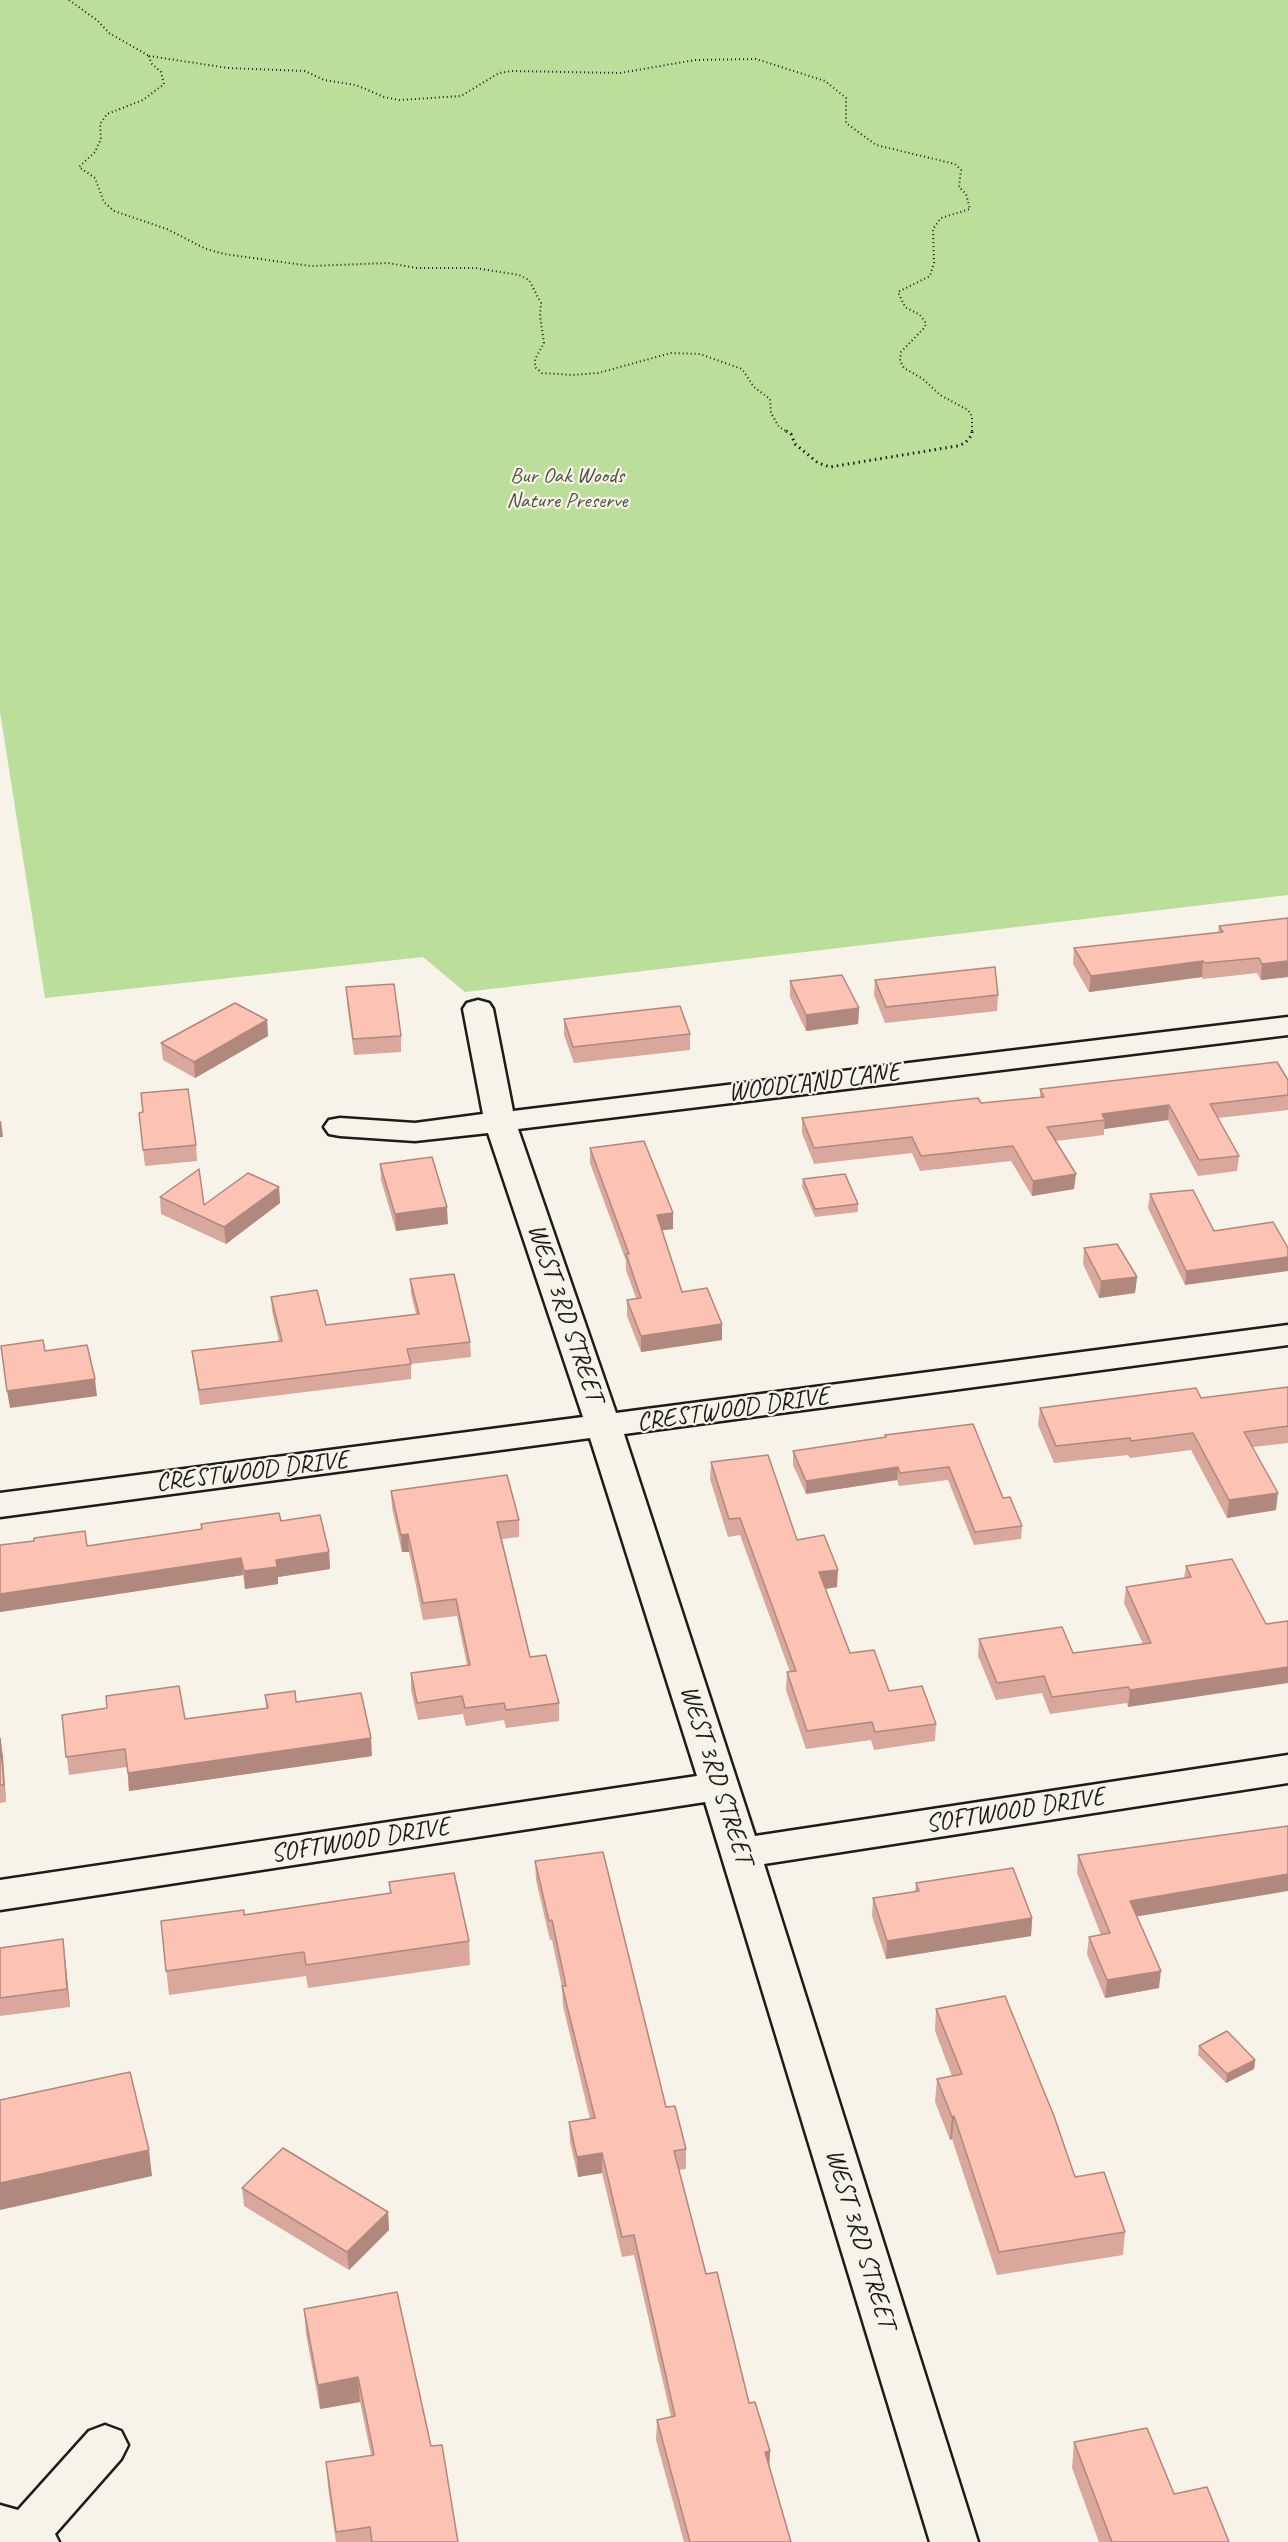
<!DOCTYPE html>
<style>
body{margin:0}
canvas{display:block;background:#f7f3e8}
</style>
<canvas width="1288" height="2542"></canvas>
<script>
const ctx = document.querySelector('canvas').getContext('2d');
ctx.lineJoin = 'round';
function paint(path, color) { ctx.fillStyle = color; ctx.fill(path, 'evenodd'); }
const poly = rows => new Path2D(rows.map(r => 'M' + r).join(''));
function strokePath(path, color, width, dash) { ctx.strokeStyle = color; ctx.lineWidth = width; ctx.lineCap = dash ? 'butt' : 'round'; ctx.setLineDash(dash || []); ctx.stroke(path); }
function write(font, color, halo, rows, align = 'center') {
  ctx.font = font + ' Caveat,sans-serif'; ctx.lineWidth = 4.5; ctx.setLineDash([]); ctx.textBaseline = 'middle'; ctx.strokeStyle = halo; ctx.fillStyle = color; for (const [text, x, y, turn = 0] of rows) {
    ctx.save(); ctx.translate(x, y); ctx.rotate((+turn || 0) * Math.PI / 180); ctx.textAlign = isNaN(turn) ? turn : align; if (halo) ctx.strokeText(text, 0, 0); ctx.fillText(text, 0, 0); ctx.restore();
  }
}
paint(poly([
 [0,0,1288,0,1288,895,465,992,423,957,45,998,0,712]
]), '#bbdf9a');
const minor = poly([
 [478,1000,489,1003,493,1009,513,1111,1288,1017,1288,1035,518,1129,616,1413,1288,1325,1288,1345,624,1434,755,1836,1288,1755,1288,1783,764,1864,978,2542,930,2542,705,1802,0,1910,0,1880,697,1776,590,1438,0,1517,0,1493,583,1417,488,1133,415,1141,340,1136,329,1134,324,1127,329,1120,340,1118,415,1123,483,1114,463,1009,467,1003,478,1000],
 [105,2425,121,2431,128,2445,121,2459,55,2534,59,2542,0,2542,0,2505,18,2510,89,2431,105,2425]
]);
strokePath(minor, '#1c1c1c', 5);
strokePath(poly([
 [69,0,98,21,109,33,149,56],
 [149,56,228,68,305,71,324,80,356,85,384,97,399,100,461,96,499,73,512,71,620,73,695,60,756,59,825,81,846,98,846,123,876,145,955,164,961,170,959,187,966,194,970,209,941,218,933,229,934,263,930,276,898,292,905,307,920,315,926,323,925,327,901,352,900,361,904,368,923,379,940,395,968,410,972,416,972,432],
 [149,56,151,63,161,72,164,84,143,100,107,114,100,124,101,139,95,152,79,167,95,178,104,202,114,211,167,229,206,249,224,254,311,266,388,263,417,268,475,268,519,275,529,280,541,303,540,316,544,343,535,359,535,367,542,373,572,375,598,373,671,353,700,354,742,369,754,387,770,399,771,413,779,427,788,432]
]), '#1c1c1c', 2, [1, 3]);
strokePath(poly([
 [786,431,791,434,795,444,818,463,830,467,957,446,965,443,972,435,972,431]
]), '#1c1c1c', 3, [1.5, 4]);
paint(minor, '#f7f3e8');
paint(poly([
 [1288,918,1288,977,1261,980,1257,973,1203,979,1202,977,1089,992,1073,964,1074,948,1218,933,1219,926],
 [875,980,998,995,997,1011,885,1023,874,995],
 [790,981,859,1008,858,1024,806,1031,790,997],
 [346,987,401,1036,401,1052,354,1055,347,1003],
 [564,1019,690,1034,690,1050,574,1063,564,1035],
 [267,1020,268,1036,195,1078,163,1060,161,1043],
 [1288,1080,1288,1110,1218,1118,1239,1156,1237,1171,1198,1176,1168,1120,1104,1129,1104,1135,1056,1141,1074,1189,1032,1196,1011,1161,920,1171,912,1153,814,1164,802,1133,802,1118,981,1103,1040,1097,1040,1089],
 [141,1093,196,1145,197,1161,145,1166,139,1113,143,1112],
 [590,1148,673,1213,673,1229,662,1230,682,1292,722,1324,722,1340,641,1352,627,1316,627,1300,636,1298,626,1270,626,1261,590,1163],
 [380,1164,448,1224,396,1231,381,1180],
 [803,1179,858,1204,858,1212,815,1217,802,1187],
 [279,1187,280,1203,226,1244,161,1214,160,1197,204,1205],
 [1150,1194,1214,1231,1185,1285,1148,1208],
 [1084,1248,1137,1277,1135,1293,1099,1298,1083,1264],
 [410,1279,470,1342,471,1357,411,1364,411,1379,200,1405,194,1366,192,1351,279,1341,272,1311,271,1297,326,1325,416,1314,411,1294],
 [1288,1387,1288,1443,1253,1447,1276,1510,1227,1518,1191,1450,1130,1458,1128,1455,1054,1463,1038,1425,1040,1408,1201,1398],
 [973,1424,1003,1498,1022,1526,1021,1539,974,1545,948,1480,899,1486,897,1480,806,1494,793,1465,793,1451,885,1437,885,1435],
 [711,1462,797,1540,837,1587,825,1589,850,1653,889,1691,936,1724,935,1741,874,1750,871,1740,806,1749,786,1690,787,1672,790,1672,740,1535,728,1537,710,1479],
 [391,1491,519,1520,519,1537,502,1539,530,1657,559,1703,559,1721,506,1728,504,1720,466,1726,463,1714,418,1720,411,1690,411,1673,467,1665,457,1616,423,1620,409,1552,402,1552,392,1508],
 [281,1521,329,1552,330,1569,278,1577,278,1584,245,1589,243,1575,0,1612,0,1545,87,1546,202,1529,201,1524],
 [1232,1559,1128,1707,1127,1703,1050,1714,1042,1693,996,1700,978,1656,979,1639,1073,1653,1143,1644,1124,1603,1126,1587,1184,1578,1186,1566],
 [265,1695,296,1702,372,1756,129,1791,127,1767,69,1775,62,1715,107,1708,185,1719,266,1708],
 [0,1738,6,1802,0,1803],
 [1078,1855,1137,1917,1159,1988,1105,1998,1087,1954,1089,1937,1101,1935,1077,1873],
 [535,1861,666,2107,686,2149,686,2169,679,2170,706,2274,749,2403,770,2451,769,2468,791,2542,684,2542,656,2440,657,2420,671,2417,634,2255,622,2257,602,2173,578,2177,570,2142,569,2122,590,2119,563,2006,562,1987,552,1940,550,1940,536,1880],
 [389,1882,469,1941,470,1965,308,1988,306,1976,169,1995,161,1921,244,1915,390,1894],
 [916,1883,1032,1918,1031,1936,886,1959,872,1916,873,1898,915,1892],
 [63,1939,70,2007,0,2016,0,1948],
 [936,2009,1075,2177,1125,2232,1123,2255,997,2275,952,2139,950,2140,935,2102,937,2079,952,2076,935,2031],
 [1199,2046,1255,2060,1254,2069,1226,2083,1198,2055],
 [242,2188,388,2212,389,2230,349,2270,244,2206],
 [304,2309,431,2446,458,2542,336,2542,328,2487,326,2462,371,2455,360,2402,320,2409,306,2334],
 [1074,2442,1174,2494,1229,2542,1099,2542,1072,2468]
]), '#d9a79b');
paint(poly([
 [1203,961,1202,977,1089,992,1091,976],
 [1288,961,1288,977,1261,980,1262,964],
 [859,1008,858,1024,806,1031,806,1015],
 [267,1020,268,1036,195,1078,194,1062],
 [1169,1105,1168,1120,1104,1129,1105,1120,1102,1114],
 [0,1121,1,1121,3,1137,0,1137],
 [1076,1174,1074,1189,1032,1196,1033,1181],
 [279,1187,280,1203,226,1244,224,1227],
 [447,1207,448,1224,396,1231,395,1214],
 [673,1213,673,1229,657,1231,657,1215],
 [1288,1257,1288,1271,1185,1285,1186,1271],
 [1137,1277,1135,1293,1099,1298,1101,1281],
 [722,1324,722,1340,641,1352,641,1336],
 [95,1379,97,1396,10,1408,7,1391],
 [898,1467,897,1480,806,1494,806,1481],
 [1278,1493,1276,1510,1227,1518,1229,1500],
 [408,1534,409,1552,402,1552,401,1535],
 [329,1552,330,1569,278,1577,278,1584,245,1589,244,1571,276,1560],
 [241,1558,243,1575,0,1612,0,1594],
 [838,1570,837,1587,818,1590,819,1572],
 [1288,1667,1288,1683,1128,1707,1130,1690],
 [0,1738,3,1756,6,1802,4,1785],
 [371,1738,372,1756,129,1791,128,1773],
 [1288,1874,1288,1891,1128,1918,1130,1901],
 [1032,1918,1031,1936,886,1959,887,1941],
 [63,1939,65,1957,70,2007,67,1989],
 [1161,1971,1159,1988,1105,1998,1107,1980],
 [1255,2060,1254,2069,1226,2083,1227,2074],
 [954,2116,952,2139,950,2140,952,2117],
 [149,2150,152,2176,0,2210,0,2183],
 [602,2153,602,2173,578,2177,577,2157],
 [388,2212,389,2230,349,2270,347,2252],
 [358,2377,360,2402,320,2409,318,2385],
 [770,2451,769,2471,765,2452]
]), '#b0887e');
const building = poly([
 [1288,918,1288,961,1262,964,1259,958,1205,963,1203,961,1091,976,1074,948,1223,932,1219,926,1288,918],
 [995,967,998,995,886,1007,875,980,995,967],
 [842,975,859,1008,806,1015,790,981,842,975],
 [394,984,401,1036,353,1039,346,987,394,984],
 [235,1003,267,1020,194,1062,161,1043,235,1003],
 [680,1006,690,1034,573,1047,564,1019,680,1006],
 [1277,1062,1288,1080,1288,1095,1210,1104,1239,1156,1199,1160,1169,1105,1102,1114,1105,1120,1047,1127,1076,1174,1033,1181,1013,1146,921,1156,912,1137,814,1148,802,1118,978,1098,981,1103,1044,1097,1040,1089,1277,1062],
 [188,1089,196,1145,143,1150,139,1113,143,1112,141,1093,188,1089],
 [644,1141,673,1213,657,1215,682,1292,707,1288,722,1324,641,1336,627,1300,641,1298,626,1254,629,1254,590,1148,644,1141],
 [432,1157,447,1207,395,1214,380,1164,432,1157],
 [199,1169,204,1205,248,1173,279,1187,224,1227,160,1197,199,1169],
 [845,1174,858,1204,815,1209,803,1179,845,1174],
 [1193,1190,1214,1231,1273,1222,1288,1248,1288,1257,1186,1271,1150,1194,1193,1190],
 [1117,1244,1137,1277,1101,1281,1084,1248,1117,1244],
 [454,1274,470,1342,407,1349,411,1364,199,1390,192,1351,282,1341,271,1297,317,1290,326,1325,419,1314,410,1279,454,1274],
 [43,1340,45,1351,87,1345,95,1379,7,1391,1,1346,43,1340],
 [1288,1387,1288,1426,1244,1432,1278,1493,1229,1500,1193,1433,1131,1441,1130,1438,1056,1446,1040,1408,1196,1388,1201,1398,1288,1387],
 [973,1424,1003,1498,1010,1497,1022,1526,975,1532,949,1467,900,1473,898,1467,806,1481,793,1451,886,1437,885,1435,973,1424],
 [768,1455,797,1540,824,1535,838,1570,819,1572,850,1653,874,1650,889,1691,922,1686,936,1724,875,1732,872,1722,807,1731,787,1672,796,1671,740,1518,729,1519,711,1462,768,1455],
 [507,1475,519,1520,497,1522,530,1657,546,1655,559,1703,506,1710,504,1703,465,1708,462,1696,417,1703,411,1673,470,1665,456,1599,423,1603,408,1534,401,1535,391,1491,507,1475],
 [279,1513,281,1521,320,1515,329,1552,276,1560,277,1567,244,1571,241,1558,0,1594,0,1545,34,1541,34,1538,85,1531,87,1546,202,1529,201,1524,279,1513],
 [1232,1559,1266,1624,1288,1621,1288,1667,1130,1690,1128,1687,1052,1697,1044,1676,997,1683,979,1639,1062,1627,1073,1653,1151,1643,1126,1587,1191,1577,1186,1566,1232,1559],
 [179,1686,185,1719,268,1708,265,1695,295,1691,296,1702,361,1693,371,1738,128,1773,125,1749,66,1757,62,1715,107,1708,106,1696,179,1686],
 [0,1738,4,1785,0,1785,0,1738],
 [1288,1826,1288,1874,1130,1901,1161,1971,1107,1980,1089,1937,1110,1933,1078,1855,1288,1826],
 [603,1852,666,2107,675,2106,686,2149,674,2151,706,2274,717,2272,749,2403,755,2402,770,2451,765,2452,791,2542,690,2542,657,2420,675,2416,634,2235,622,2237,602,2153,577,2157,569,2122,595,2118,562,1986,566,1986,552,1920,549,1921,535,1861,603,1852],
 [1013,1868,1032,1918,887,1941,873,1898,919,1891,916,1883,1013,1868],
 [454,1873,469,1941,306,1965,304,1952,166,1971,161,1921,244,1910,244,1915,391,1893,389,1882,454,1873],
 [63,1939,67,1989,0,1998,0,1948,63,1939],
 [1005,1996,1054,2116,1075,2177,1104,2172,1125,2232,999,2252,954,2116,952,2117,937,2079,962,2074,936,2009,1005,1996],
 [1227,2031,1255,2060,1227,2074,1199,2046,1227,2031],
 [130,2072,149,2150,0,2183,0,2100,130,2072],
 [283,2148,388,2212,347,2252,242,2188,283,2148],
 [397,2292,431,2446,442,2445,458,2542,372,2542,370,2527,336,2532,326,2462,374,2455,358,2377,318,2385,304,2309,397,2292],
 [1147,2428,1174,2494,1207,2487,1229,2542,1112,2542,1074,2442,1147,2428]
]);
paint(building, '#fcc2b4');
strokePath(building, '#b0887e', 1.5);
write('22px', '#4c5642', '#f7f3e8', [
 ["Bur Oak Woods",567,476],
 ["Nature Preserve",567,501]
]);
write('26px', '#1c1c1c', '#f7f3e8', [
 ["WOODLAND LANE",814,1083,-7],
 ["WEST 3RD STREET",565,1313,71],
 ["CRESTWOOD DRIVE",733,1410,-8],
 ["CRESTWOOD DRIVE",252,1472,-7],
 ["WEST 3RD STREET",716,1775,72],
 ["SOFTWOOD DRIVE",1015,1811,-9],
 ["SOFTWOOD DRIVE",360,1841,-9],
 ["WEST 3RD STREET",860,2239,73]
]);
</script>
